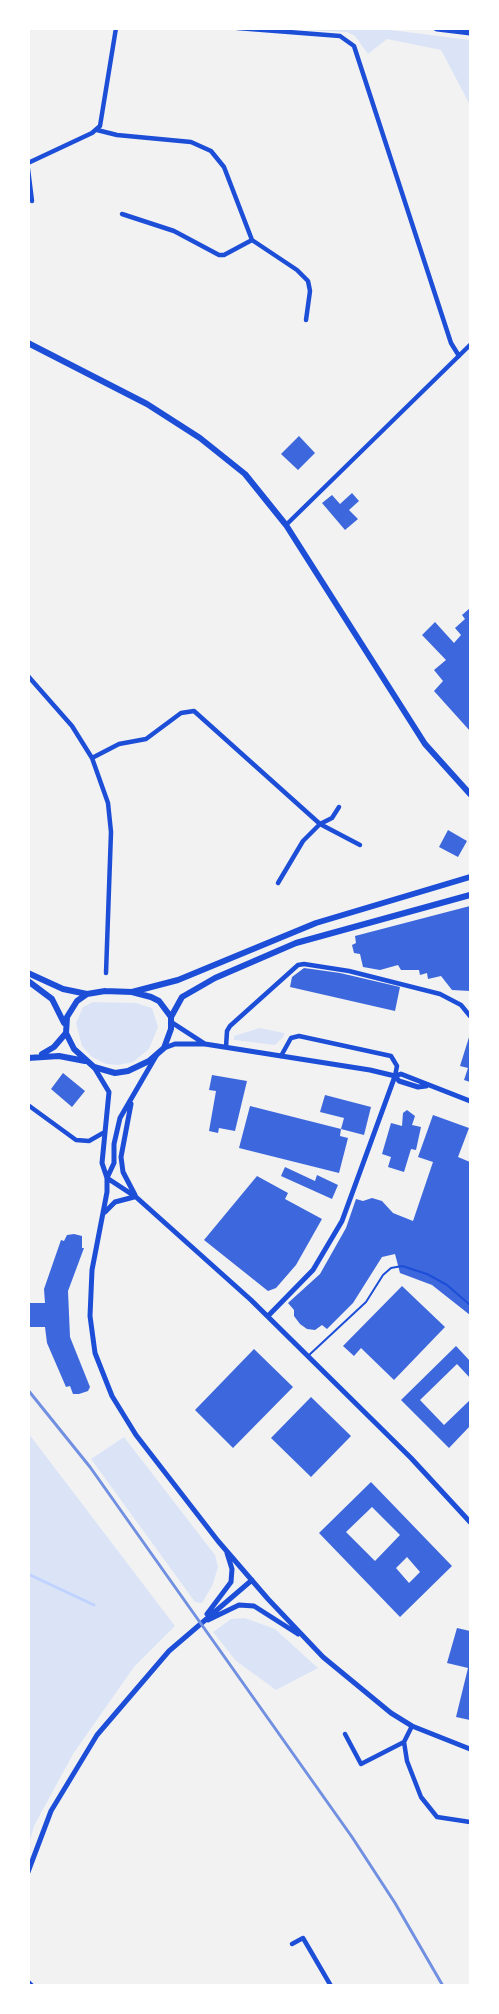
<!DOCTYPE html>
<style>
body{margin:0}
#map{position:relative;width:499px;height:2014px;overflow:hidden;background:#f2f2f2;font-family:"Exo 2",sans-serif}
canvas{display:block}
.frame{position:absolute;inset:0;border:30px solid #fff;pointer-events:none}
</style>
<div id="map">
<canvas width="499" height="2014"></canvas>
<div class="frame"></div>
</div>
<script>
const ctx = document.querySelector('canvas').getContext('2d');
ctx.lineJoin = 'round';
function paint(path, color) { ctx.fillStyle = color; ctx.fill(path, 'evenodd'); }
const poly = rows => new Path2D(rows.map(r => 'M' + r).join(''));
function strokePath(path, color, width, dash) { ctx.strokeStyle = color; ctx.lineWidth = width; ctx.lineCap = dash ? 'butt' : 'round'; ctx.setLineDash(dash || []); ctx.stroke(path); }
paint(poly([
 [280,29,383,29,470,40,470,105,441,50,387,39,368,54,355,36,347,32],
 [93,1002,136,1003,152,1008,158,1027,149,1049,133,1062,118,1065,106,1064,92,1057,82,1046,76,1023,83,1007],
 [260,1028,284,1033,284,1036,275,1045,234,1040,234,1036],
 [29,1434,175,1626,134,1667,73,1754,34,1826,29,1844],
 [124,1437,215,1555,218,1567,213,1584,202,1603,195,1602,91,1459],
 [245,1618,275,1629,318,1668,276,1690,236,1661,213,1632,231,1619]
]), '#dbe4f7');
strokePath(poly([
 [28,1574,94,1605]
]), '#bfd3fe', 3);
paint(poly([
 [299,436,315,453,298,470,281,454],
 [352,493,359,501,349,510,358,519,345,530,322,503,332,495,340,504],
 [470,608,470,731,434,691,443,681,434,670,446,660,422,635,435,622,454,643,461,635,455,628,465,619,462,615],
 [448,830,467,841,458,857,439,847],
 [470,906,470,991,452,990,441,976,428,979,427,973,420,975,419,970,401,970,398,965,380,970,363,967,360,954,354,953,352,945,356,943,355,936],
 [304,968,340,973,400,987,395,1011,290,987,292,977],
 [470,1034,470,1082,464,1080,468,1068,460,1066],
 [63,1073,85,1091,72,1107,51,1089],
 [212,1075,247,1081,235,1131,219,1128,218,1133,209,1131,216,1091,209,1090],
 [325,1095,371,1107,364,1135,341,1129,344,1118,320,1112],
 [250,1106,341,1129,340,1136,348,1138,339,1173,239,1148],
 [407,1110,415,1116,412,1125,421,1127,416,1150,411,1149,404,1172,388,1167,391,1157,382,1154,391,1123,402,1126,403,1113],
 [433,1115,469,1128,458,1157,470,1162,470,1315,432,1285,400,1273,395,1254,382,1257,353,1303,327,1329,322,1325,315,1330,307,1329,300,1324,294,1316,294,1310,288,1303,320,1274,346,1228,356,1199,363,1201,372,1198,382,1201,393,1213,413,1221,433,1162,418,1157],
 [285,1167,315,1181,317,1175,338,1185,332,1199,281,1176],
 [257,1176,288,1193,285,1199,322,1219,296,1265,276,1288,268,1291,204,1240],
 [74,1234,82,1236,82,1248,84,1248,68,1291,70,1337,90,1387,88,1391,79,1394,73,1394,70,1386,66,1387,47,1343,45,1327,28,1327,28,1303,45,1303,44,1289,61,1240,64,1241,67,1235],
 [402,1286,445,1327,394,1380,361,1348,354,1356,343,1346],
 [456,1346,470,1361,470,1378,457,1364,420,1400,444,1425,470,1400,470,1426,449,1448,401,1400],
 [254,1349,293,1387,233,1448,195,1410],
 [311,1397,351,1436,311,1477,271,1438],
 [371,1482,452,1566,400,1617,319,1533],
 [372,1507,400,1535,375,1561,346,1532],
 [407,1557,420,1572,409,1583,396,1568],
 [457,1628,470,1631,470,1720,456,1717,468,1668,447,1663]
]), '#3d67dc');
strokePath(poly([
 [308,1356,366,1302,383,1275,391,1268,402,1266,427,1274,447,1285,470,1305]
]), '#1d4ed8', 2);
strokePath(poly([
 [237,28,340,36,354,46,451,343,459,356],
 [97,130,117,135,191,142,211,151,224,167,252,240,297,270,308,281,310,291,306,320],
 [28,163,92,133,100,126,116,28],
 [28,169,32,201],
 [122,214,174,231,219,255,224,255,252,240],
 [286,525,470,345],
 [28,676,72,726,92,758,108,803,111,832,106,973],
 [92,758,119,744,146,739,181,713,194,711,320,824,360,845],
 [278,883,303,841,320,824,332,818,339,807],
 [226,1047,227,1031,230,1026,298,965,304,964,349,971,440,994,461,1005,470,1016],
 [281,1056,291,1038,299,1036,391,1056,397,1066,395,1076],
 [28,1105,76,1140,89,1141,103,1133],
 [412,1726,404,1742,407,1761,421,1797,437,1817,470,1822],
 [345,1734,361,1764,404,1742],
 [292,1944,303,1938,331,1986]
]), '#1d4ed8', 4.5);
strokePath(poly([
 [171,1022,205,1044],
 [164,1048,175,1044,205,1044,370,1070,395,1076,401,1074,470,1101],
 [94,1067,109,1092,102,1163,107,1178,107,1192,92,1270,90,1316,95,1353,112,1396,136,1435,218,1541,268,1599,323,1657,391,1713,412,1726,470,1749],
 [395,1076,399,1081,418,1087,426,1086],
 [131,1104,121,1157,123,1172,135,1195],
 [107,1178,136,1197,251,1300,411,1458,470,1522],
 [107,1178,114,1163,114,1144,120,1118,156,1056],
 [105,1212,115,1202,134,1197],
 [268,1316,313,1270,342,1221,395,1076],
 [207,1614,231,1582,232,1569,227,1553],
 [208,1620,239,1605,254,1606,298,1634],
 [28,1872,51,1811,97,1735,169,1651,252,1580],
 [28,1982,32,1986]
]), '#1d4ed8', 5);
strokePath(poly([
 [28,343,147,404,200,438,245,474,286,525,425,744,470,794],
 [28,973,63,989,87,994],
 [28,981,52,999,64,1023],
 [105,991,132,992,151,997,159,1001,171,1017,171,1029,164,1048,149,1061,128,1071,115,1073,94,1067,74,1049,66,1033,67,1017,77,1001,87,994,105,991],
 [132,992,178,980,316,923,470,877],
 [171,1017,182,997,215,978,296,943,470,895],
 [42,1054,54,1047,66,1033],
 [28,1058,59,1056,85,1061]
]), '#1d4ed8', 6);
strokePath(poly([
 [437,28,470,32]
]), '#1d4ed8', 7);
strokePath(poly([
 [28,1390,90,1467,352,1837,395,1903,443,1986]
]), '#7290e2', 3);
</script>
